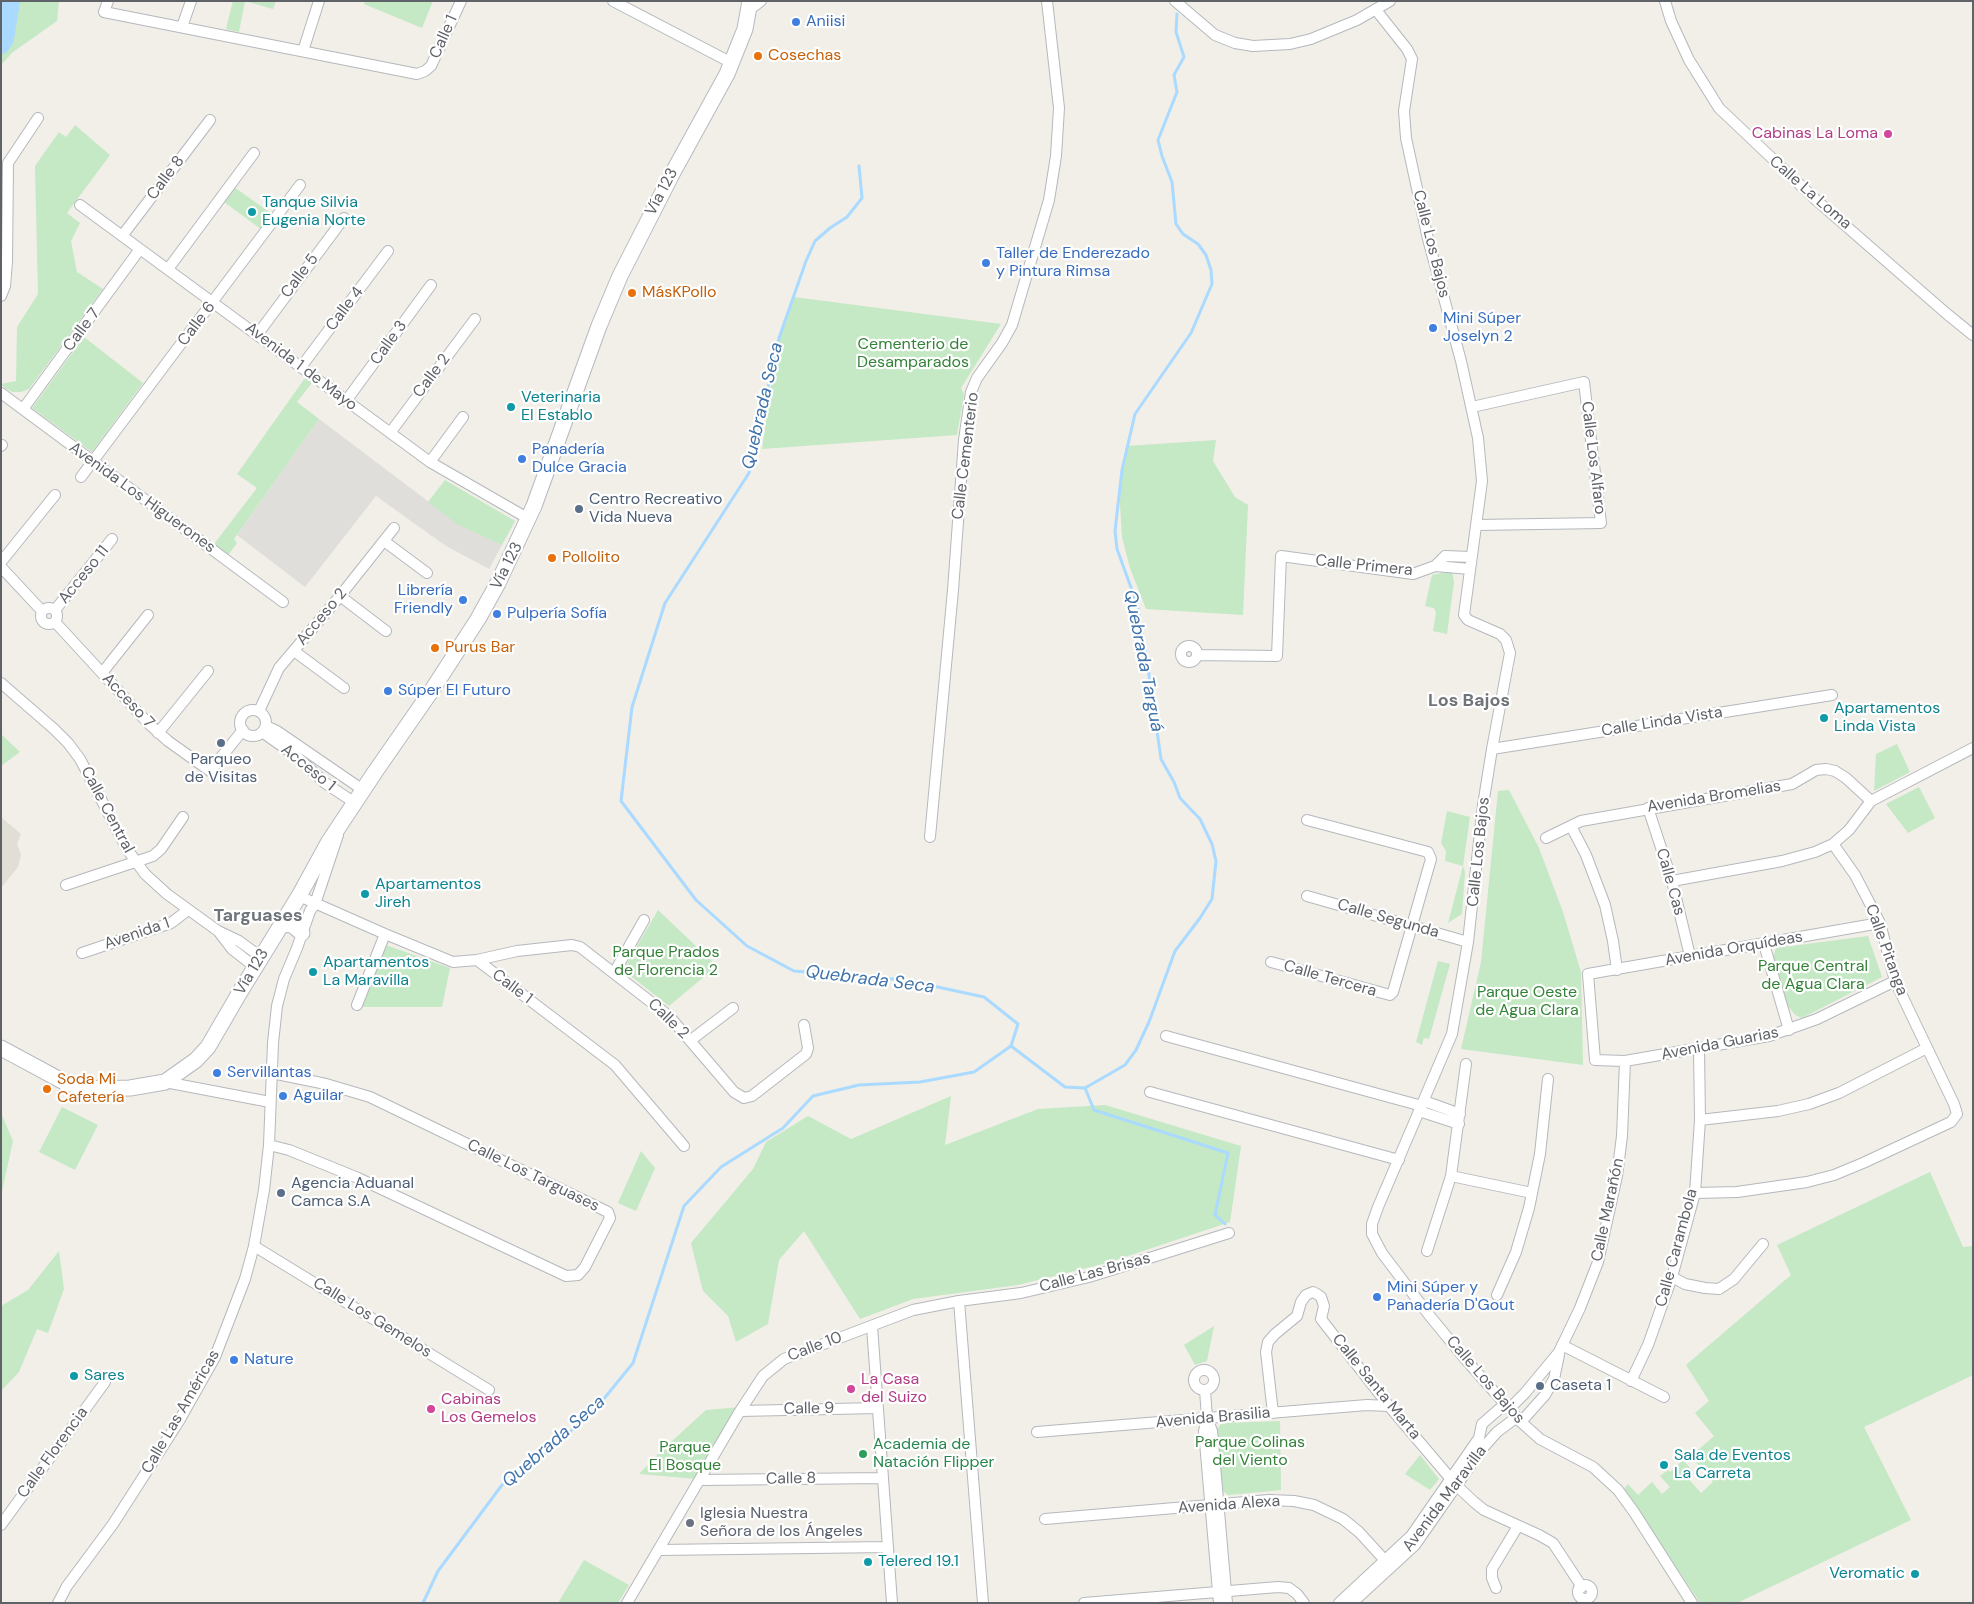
<!DOCTYPE html>
<meta charset="utf-8">
<style>
body{margin:0}
#map{position:relative;width:1974px;height:1604px;overflow:hidden;background:#f1efe8;font-family:"DM Sans",sans-serif}
canvas{display:block}
.frame{position:absolute;inset:0;border:2px solid #5f6368;pointer-events:none}
</style>
<div id="map">
<canvas width="1974" height="1604"></canvas>
<div class="frame"></div>
</div>
<script>
const ctx = document.querySelector('canvas').getContext('2d');
ctx.lineJoin = 'round';
function paint(path, color) { ctx.fillStyle = color; ctx.fill(path, 'evenodd'); }
const poly = rows => new Path2D(rows.map(r => 'M' + r).join(''));
function strokePath(path, color, width, dash) { ctx.strokeStyle = color; ctx.lineWidth = width; ctx.lineCap = dash ? 'butt' : 'round'; ctx.setLineDash(dash || []); ctx.stroke(path); }
function write(font, color, halo, rows, align = 'center') {
  ctx.font = font + ' "DM Sans",sans-serif'; ctx.lineWidth = 4.5; ctx.setLineDash([]); ctx.textBaseline = 'middle'; ctx.strokeStyle = halo; ctx.fillStyle = color; for (const [text, x, y, turn = 0] of rows) {
    ctx.save(); ctx.translate(x, y); ctx.rotate((+turn || 0) * Math.PI / 180); ctx.textAlign = isNaN(turn) ? turn : align; if (halo) ctx.strokeText(text, 0, 0); ctx.fillText(text, 0, 0); ctx.restore();
  }
}
paint(poly([
 [319,419,457,523,502,545,489,569,446,546,376,496,305,587,237,535]
]), '#e0deda');
paint(poly([
 [1,817,21,834,17,844,21,855,18,867,1,888]
]), '#e1ded6');
paint(poly([
 [1,1,59,1,57,21,13,52,1,65],
 [233,1,276,1,273,9,245,1,239,32,226,29],
 [365,1,433,1,422,28,364,4],
 [75,125,110,155,67,213,80,223,71,241,77,272,103,289,29,389,21,392,12,392,5,388,1,384,16,381,17,327,38,294,35,166,59,132,66,137],
 [234,187,272,214,261,229,224,202],
 [794,297,1001,324,961,388,964,394,957,435,762,449,777,342],
 [84,337,143,383,92,452,32,408],
 [305,378,312,383,297,402,319,419,234,539,237,543,228,555,214,544,257,488,237,474],
 [1216,440,1213,461,1235,497,1248,505,1243,615,1146,609,1130,568,1122,537,1119,487,1126,446],
 [445,480,515,521,502,545,457,524,428,502],
 [1452,571,1454,582,1447,634,1433,631,1436,613,1434,608,1425,606,1432,575],
 [1,734,20,752,1,766],
 [1897,744,1910,772,1874,791,1876,754],
 [1919,787,1935,818,1908,833,1886,804],
 [1509,790,1539,848,1563,912,1581,972,1583,1065,1461,1049,1481,962,1498,791],
 [1447,811,1470,817,1463,866,1465,872,1462,914,1448,923,1463,866,1445,861,1446,851,1441,843],
 [658,910,717,966,669,1006,623,970],
 [1868,936,1882,977,1802,1018,1795,1015,1788,1006,1773,957,1776,948],
 [386,945,450,968,442,1007,361,1007],
 [1438,961,1450,964,1429,1039,1424,1038,1422,1045,1416,1042],
 [951,1096,945,1145,1038,1109,1105,1105,1241,1146,1230,1222,1107,1263,1018,1285,913,1299,860,1319,804,1231,779,1260,768,1324,736,1342,728,1316,703,1291,691,1243,753,1169,766,1142,808,1116,851,1139],
 [62,1107,98,1125,75,1170,39,1152],
 [1,1113,13,1141,1,1196],
 [641,1151,655,1168,636,1211,618,1203],
 [1930,1172,1963,1247,1973,1246,1973,1375,1864,1427,1911,1520,1737,1603,1700,1603,1624,1489,1628,1484,1638,1495,1652,1482,1662,1494,1670,1487,1660,1476,1668,1470,1670,1472,1683,1460,1692,1470,1686,1476,1701,1493,1713,1482,1691,1456,1714,1436,1695,1413,1709,1401,1686,1365,1791,1275,1777,1245],
 [59,1251,64,1289,48,1333,37,1329,19,1372,1,1391,1,1306,28,1290],
 [1214,1326,1207,1361,1195,1365,1184,1345],
 [741,1407,697,1479,639,1474,661,1451,706,1410],
 [1280,1421,1281,1490,1228,1495,1223,1491,1217,1429,1222,1423],
 [1420,1455,1439,1479,1430,1490,1405,1474],
 [584,1560,629,1585,618,1603,558,1603]
]), '#c5e8c5');
strokePath(poly([
 [1011,1046,1065,1087,1085,1088,1125,1065,1136,1050,1149,1022,1175,951,1200,918,1212,899,1216,861,1212,844,1200,819,1180,798,1174,782,1161,759,1146,654,1137,604,1117,549,1115,531,1122,470,1135,414,1191,333,1212,284,1211,270,1206,255,1198,244,1183,234,1176,224,1172,182,1162,156,1158,140,1177,92,1174,75,1184,57,1176,32,1177,14],
 [1085,1088,1094,1110,1228,1153,1215,1215,1225,1224],
 [423,1603,438,1571,502,1485,551,1449,598,1406,633,1363,684,1206,721,1167,783,1128,813,1096,859,1085,920,1082,974,1072,1011,1046,1018,1024,984,997,905,980,794,971,747,946,696,900,621,801,632,707,665,603,749,473,779,338,806,261,815,241,830,228,847,217,862,198,859,166]
]), '#aadaff', 3);
strokePath(poly([
 [1,45,5,39,11,1]
]), '#aadaff', 18);
const minor = poly([
 [108,1,104,12,417,74,425,71,431,66,461,1],
 [613,1,732,63],
 [1175,1,1215,35,1235,43,1253,46,1290,44,1311,39,1357,20,1390,1],
 [1665,1,1671,21,1689,60,1719,108,1815,199,1947,314,1973,335],
 [749,10,761,1],
 [1376,10,1407,49,1412,59,1404,111,1406,138,1428,239,1461,361,1478,438,1482,481,1464,615,1468,620,1500,634,1506,640,1510,653,1492,749,1483,805,1468,942,1452,1034,1378,1207,1372,1224,1372,1234,1382,1253,1429,1315,1466,1360,1521,1422,1540,1439,1593,1467,1618,1490,1634,1512,1692,1603],
 [182,27,191,1],
 [303,51,319,1],
 [80,205,430,462,529,519],
 [122,236,210,120],
 [168,269,254,153],
 [1,296,5,286,7,262,8,163,38,118],
 [257,335,344,218],
 [301,367,388,251],
 [1,393,283,602],
 [346,401,431,285],
 [1472,407,1584,382,1601,523,1477,525],
 [23,409,140,249],
 [390,433,475,319],
 [1,446,2,445],
 [430,462,463,417],
 [81,477,300,185],
 [384,541,427,573],
 [1,562,55,495],
 [1435,566,1470,569],
 [1,567,42,611],
 [340,596,386,631],
 '41 616a8 8 0 1 1 16 0a8 8 0 1 1-16 0Z',
 [55,610,112,539],
 [55,622,148,723,168,741,210,771,243,730],
 '1181 654a8 8 0 1 1 16 0a8 8 0 1 1-16 0Z',
 [294,651,344,688],
 [1197,655,1277,656,1281,556,1413,574,1435,566,1445,556,1471,557],
 [102,673,148,615],
 [1,683,54,729,68,743,80,759,127,849,145,874,167,894,218,931,239,941,261,957],
 '240 723a13 13 0 1 1 26 0a13 13 0 1 1-26 0Z',
 [259,711,279,668,340,596,394,528],
 [266,726,277,731,363,790],
 [262,732,296,756,325,783,355,803],
 [158,733,208,671],
 [1492,749,1832,695],
 [1648,808,1672,881,1690,956],
 [1571,826,1586,855,1605,905,1613,941,1617,970],
 [930,837,953,590,964,440,971,392,977,378,1002,343,1012,325,1049,200,1056,156,1059,108,1047,1],
 [1546,838,1581,821,1792,784,1816,770,1826,769,1835,771,1846,778,1871,801],
 [1672,881,1782,861,1815,852,1833,844,1849,830,1871,801,1973,748],
 [66,885,153,856,161,849,183,817],
 [299,896,385,934,453,962,477,960,517,951,572,945,580,947,669,1016,734,1092,744,1098,752,1096,806,1054,808,1048,804,1025],
 [1307,896,1468,942],
 [1880,923,1588,974,1595,1060,1625,1061,1769,1036,1817,1019,1895,981],
 [219,932,232,949,255,967],
 [1764,944,1789,1030],
 [82,953,171,923,188,910],
 [477,960,615,1065,684,1146],
 [1271,962,1390,995,1393,992,1431,859,1428,852,1307,820],
 [614,973,644,920],
 [357,1005,385,934],
 [1166,1036,1422,1106],
 [691,1040,733,1008],
 [165,1082,270,1102],
 [1150,1092,1399,1160],
 [1424,1101,1460,1114],
 [1419,1111,1459,1124],
 [1700,1120,1778,1111,1809,1104,1839,1093,1927,1048],
 [269,1145,289,1150,358,1178,566,1276,578,1275,585,1267,610,1218,608,1212,370,1097,326,1084,272,1073],
 [1451,1176,1532,1193],
 [1695,1193,1737,1192,1807,1182,1834,1175,1863,1163,1951,1122,1957,1114,1954,1104,1895,981,1880,923,1855,875,1833,844],
 [254,1246,489,1390],
 [1427,1251,1451,1176,1466,1064],
 [1672,1277,1685,1284,1705,1288,1719,1289,1734,1279,1763,1244],
 [1497,1295,1516,1252,1529,1208,1540,1154,1548,1079],
 [959,1301,983,1603],
 [872,1326,892,1603],
 [1562,1345,1664,1397],
 '1194 1380a10 10 0 1 1 20 0a10 10 0 1 1-20 0Z',
 [1631,1381,1648,1345,1672,1277,1695,1193,1700,1120,1699,1049],
 [1205,1390,1207,1418,1204,1431,1219,1603],
 [1509,1409,1525,1393,1559,1352,1580,1308,1598,1262,1617,1176,1622,1136,1625,1061],
 [740,1411,878,1408],
 [1273,1413,1266,1352,1268,1342,1275,1334,1297,1316,1301,1302,1306,1295,1313,1292,1317,1294,1321,1297,1324,1306,1321,1319,1389,1406,1456,1485,1474,1502,1484,1510,1539,1535,1553,1543,1582,1587],
 [1207,1418,1212,1431,1227,1603],
 [1521,1422,1545,1395,1554,1379,1559,1355],
 [1037,1432,1367,1405,1389,1406],
 [700,1480,883,1478],
 [1045,1519,1269,1500,1294,1501,1314,1505,1343,1519,1359,1532,1391,1567],
 [1,1525,105,1382],
 [658,1550,888,1547],
 '1578 1592a7 7 0 1 1 14 0a7 7 0 1 1-14 0Z',
 [1496,1588,1492,1578,1492,1569,1518,1526],
 [58,1603,67,1586,113,1524,179,1421,215,1357,245,1279,254,1246,264,1190,269,1145,273,1043,277,1006,284,979,297,948,310,911,315,904,338,835],
 [627,1603,740,1411,763,1376,784,1359,913,1310,959,1301,1021,1293,1089,1277,1229,1233],
 [1084,1603,1278,1587,1289,1588,1297,1594,1304,1603],
 [1339,1603,1411,1536,1479,1438,1482,1424,1505,1404],
 [1352,1603,1415,1545,1482,1449,1497,1432,1517,1417]
]);
const secondary = poly([
 [281,924,292,925,302,933],
 [1,1048,64,1082,81,1087,100,1089,130,1088,165,1082,196,1060,208,1047,240,992,299,896,328,843,375,772,432,690,478,619,498,583,534,506,599,326,620,276,672,174,727,74,745,29,750,1]
]);
strokePath(minor, '#b5b8bc', 12);
strokePath(secondary, '#b6babf', 17);
strokePath(minor, '#fff', 10);
strokePath(secondary, '#fff', 15);
for (const [x, y, r, color] of [
 [796,22,5,"#3f7fe0"],
 [758,56,5,"#e8710a"],
 [1888,134,5,"#d1479c"],
 [252,212,5,"#0f9aa8"],
 [986,263,5,"#3f7fe0"],
 [632,293,5,"#e8710a"],
 [1433,328,5,"#3f7fe0"],
 [511,407,5,"#0f9aa8"],
 [522,459,5,"#3f7fe0"],
 [579,509,5,"#5c6f8a"],
 [552,558,5,"#e8710a"],
 [463,600,5,"#3f7fe0"],
 [497,614,5,"#3f7fe0"],
 [435,648,5,"#e8710a"],
 [388,691,5,"#3f7fe0"],
 [1824,718,5,"#0f9aa8"],
 [221,743,5,"#5c6f8a"],
 [365,894,5,"#0f9aa8"],
 [313,972,5,"#0f9aa8"],
 [217,1073,5,"#3f7fe0"],
 [47,1089,5,"#e8710a"],
 [283,1096,5,"#3f7fe0"],
 [281,1193,5,"#5c6f8a"],
 [1377,1297,5,"#3f7fe0"],
 [234,1360,5,"#3f7fe0"],
 [74,1376,5,"#0f9aa8"],
 [1540,1386,5,"#5c6f8a"],
 [851,1389,5,"#d1479c"],
 [431,1409,5,"#d1479c"],
 [863,1454,5,"#2e9e5b"],
 [1664,1465,5,"#0f9aa8"],
 [690,1523,5,"#6b7280"],
 [868,1562,5,"#0f9aa8"],
 [1915,1574,5,"#0f9aa8"]
]) { const dot = new Path2D(); dot.arc(x, y, r, 0, 2 * Math.PI); ctx.fillStyle = color; ctx.fill(dot); strokePath(dot, '#fff', 2); }
write('16px', '#366cbe', '#fff', [
 ["Aniisi",806,22],
 ["Taller de Enderezado",996,254],
 ["y Pintura Rimsa",996,272],
 ["Mini Súper",1443,319],
 ["Joselyn 2",1443,337],
 ["Panadería",532,450],
 ["Dulce Gracia",532,468],
 ["Librería",453,591,"right"],
 ["Friendly",453,609,"right"],
 ["Pulpería Sofía",507,614],
 ["Súper El Futuro",398,691],
 ["Servillantas",227,1073],
 ["Aguilar",293,1096],
 ["Mini Súper y",1387,1288],
 ["Panadería D'Gout",1387,1306],
 ["Nature",244,1360]
], 'left');
write('16px', '#5f6368', '#fff', [
 ["Calle 1",444,37,-66],
 ["Calle 8",166,178,-53],
 ["Vía 123",662,192,-62],
 ["Calle La Loma",1810,193,41],
 ["Calle Los Bajos",1431,244,76],
 ["Calle 5",300,276,-53],
 ["Calle 4",345,309,-53],
 ["Calle 6",197,324,-53],
 ["Calle 7",82,330,-53],
 ["Calle 3",389,343,-54],
 ["Avenida 1 de Mayo",301,367,37],
 ["Calle 2",432,376,-53],
 ["Calle Cementerio",966,456,-83],
 ["Calle Los Alfaro",1593,458,83],
 ["Avenida Los Higuerones",142,498,36],
 ["Vía 123",507,566,-63],
 ["Calle Primera",1364,566,6],
 ["Acceso 11",84,575,-51],
 ["Acceso 2",322,617,-50],
 ["Acceso 7",128,701,47],
 ["Calle Linda Vista",1662,722,-9],
 ["Acceso 1",308,768,39],
 ["Avenida Bromelias",1714,797,-9],
 ["Calle Central",107,810,62],
 ["Calle Los Bajos",1479,852,-84],
 ["Calle Cas",1670,882,74],
 ["Calle Segunda",1388,919,16],
 ["Avenida 1",137,934,-19],
 ["Avenida Orquídeas",1734,949,-10],
 ["Calle Pitanga",1886,950,70],
 ["Vía 123",252,972,-59],
 ["Calle Tercera",1330,979,16],
 ["Calle 1",512,987,37],
 ["Calle 2",668,1019,44],
 ["Avenida Guarias",1720,1044,-11],
 ["Calle Los Targuases",533,1176,26],
 ["Calle Marañón",1608,1210,-78],
 ["Calle Carambola",1677,1248,-75],
 ["Calle Las Brisas",1095,1273,-15],
 ["Calle Los Gemelos",372,1318,32],
 ["Calle 10",815,1347,-21],
 ["Calle Los Bajos",1485,1380,49],
 ["Calle Santa Marta",1376,1387,51],
 ["Calle 9",809,1409,-1],
 ["Calle Las Américas",181,1412,-60],
 ["Avenida Brasilia",1213,1418,-5],
 ["Calle Florencia",53,1453,-54],
 ["Calle 8",791,1479,-1],
 ["Avenida Maravilla",1445,1499,-53],
 ["Avenida Alexa",1229,1505,-4]
]);
write('16px', '#c56008', '#fff', [
 ["Cosechas",768,56],
 ["MásKPollo",642,293],
 ["Pollolito",562,558],
 ["Purus Bar",445,648],
 ["Soda Mi",57,1080],
 ["Cafetería",57,1098]
], 'left');
write('16px', '#b23c85', '#fff', [
 ["Cabinas La Loma",1878,134,"right"],
 ["La Casa",861,1380],
 ["del Suizo",861,1398],
 ["Cabinas",441,1400],
 ["Los Gemelos",441,1418]
], 'left');
write('16px', '#0d838f', '#fff', [
 ["Tanque Silvia",262,203],
 ["Eugenia Norte",262,221],
 ["Veterinaria",521,398],
 ["El Establo",521,416],
 ["Apartamentos",1834,709],
 ["Linda Vista",1834,727],
 ["Apartamentos",375,885],
 ["Jireh",375,903],
 ["Apartamentos",323,963],
 ["La Maravilla",323,981],
 ["Sares",84,1376],
 ["Sala de Eventos",1674,1456],
 ["La Carreta",1674,1474],
 ["Telered 19.1",878,1562],
 ["Veromatic",1905,1574,"right"]
], 'left');
write('16px', '#348238', '#fff', [
 ["Cementerio de",913,345],
 ["Desamparados",913,363],
 ["Parque Prados",666,953],
 ["de Florencia 2",666,971],
 ["Parque Central",1813,967],
 ["de Agua Clara",1813,985],
 ["Parque Oeste",1527,993],
 ["de Agua Clara",1527,1011],
 ["Parque Colinas",1250,1443],
 ["del Viento",1250,1461],
 ["Parque",685,1448],
 ["El Bosque",685,1466]
]);
write('16px', '#4e5e75', '#fff', [
 ["Centro Recreativo",589,500],
 ["Vida Nueva",589,518],
 ["Parqueo",221,760,"center"],
 ["de Visitas",221,778,"center"],
 ["Agencia Aduanal",291,1184],
 ["Camca S.A",291,1202],
 ["Caseta 1",1550,1386]
], 'left');
write('16px', '#27864d', '#fff', [
 ["Academia de",873,1445],
 ["Natación Flipper",873,1463]
], 'left');
write('16px', '#5b616d', '#fff', [
 ["Iglesia Nuestra",700,1514],
 ["Señora de los Ángeles",700,1532]
], 'left');
write('italic 18px', '#4174aa', '#fff', [
 ["Quebrada Seca",763,406,-77],
 ["Quebrada Targuá",1143,661,79],
 ["Quebrada Seca",870,980,7],
 ["Quebrada Seca",554,1442,-41]
]);
write('bold 18px', '#70757a', '#fff', [
 ["Los Bajos",1469,701],
 ["Targuases",258,916]
]);
</script>
